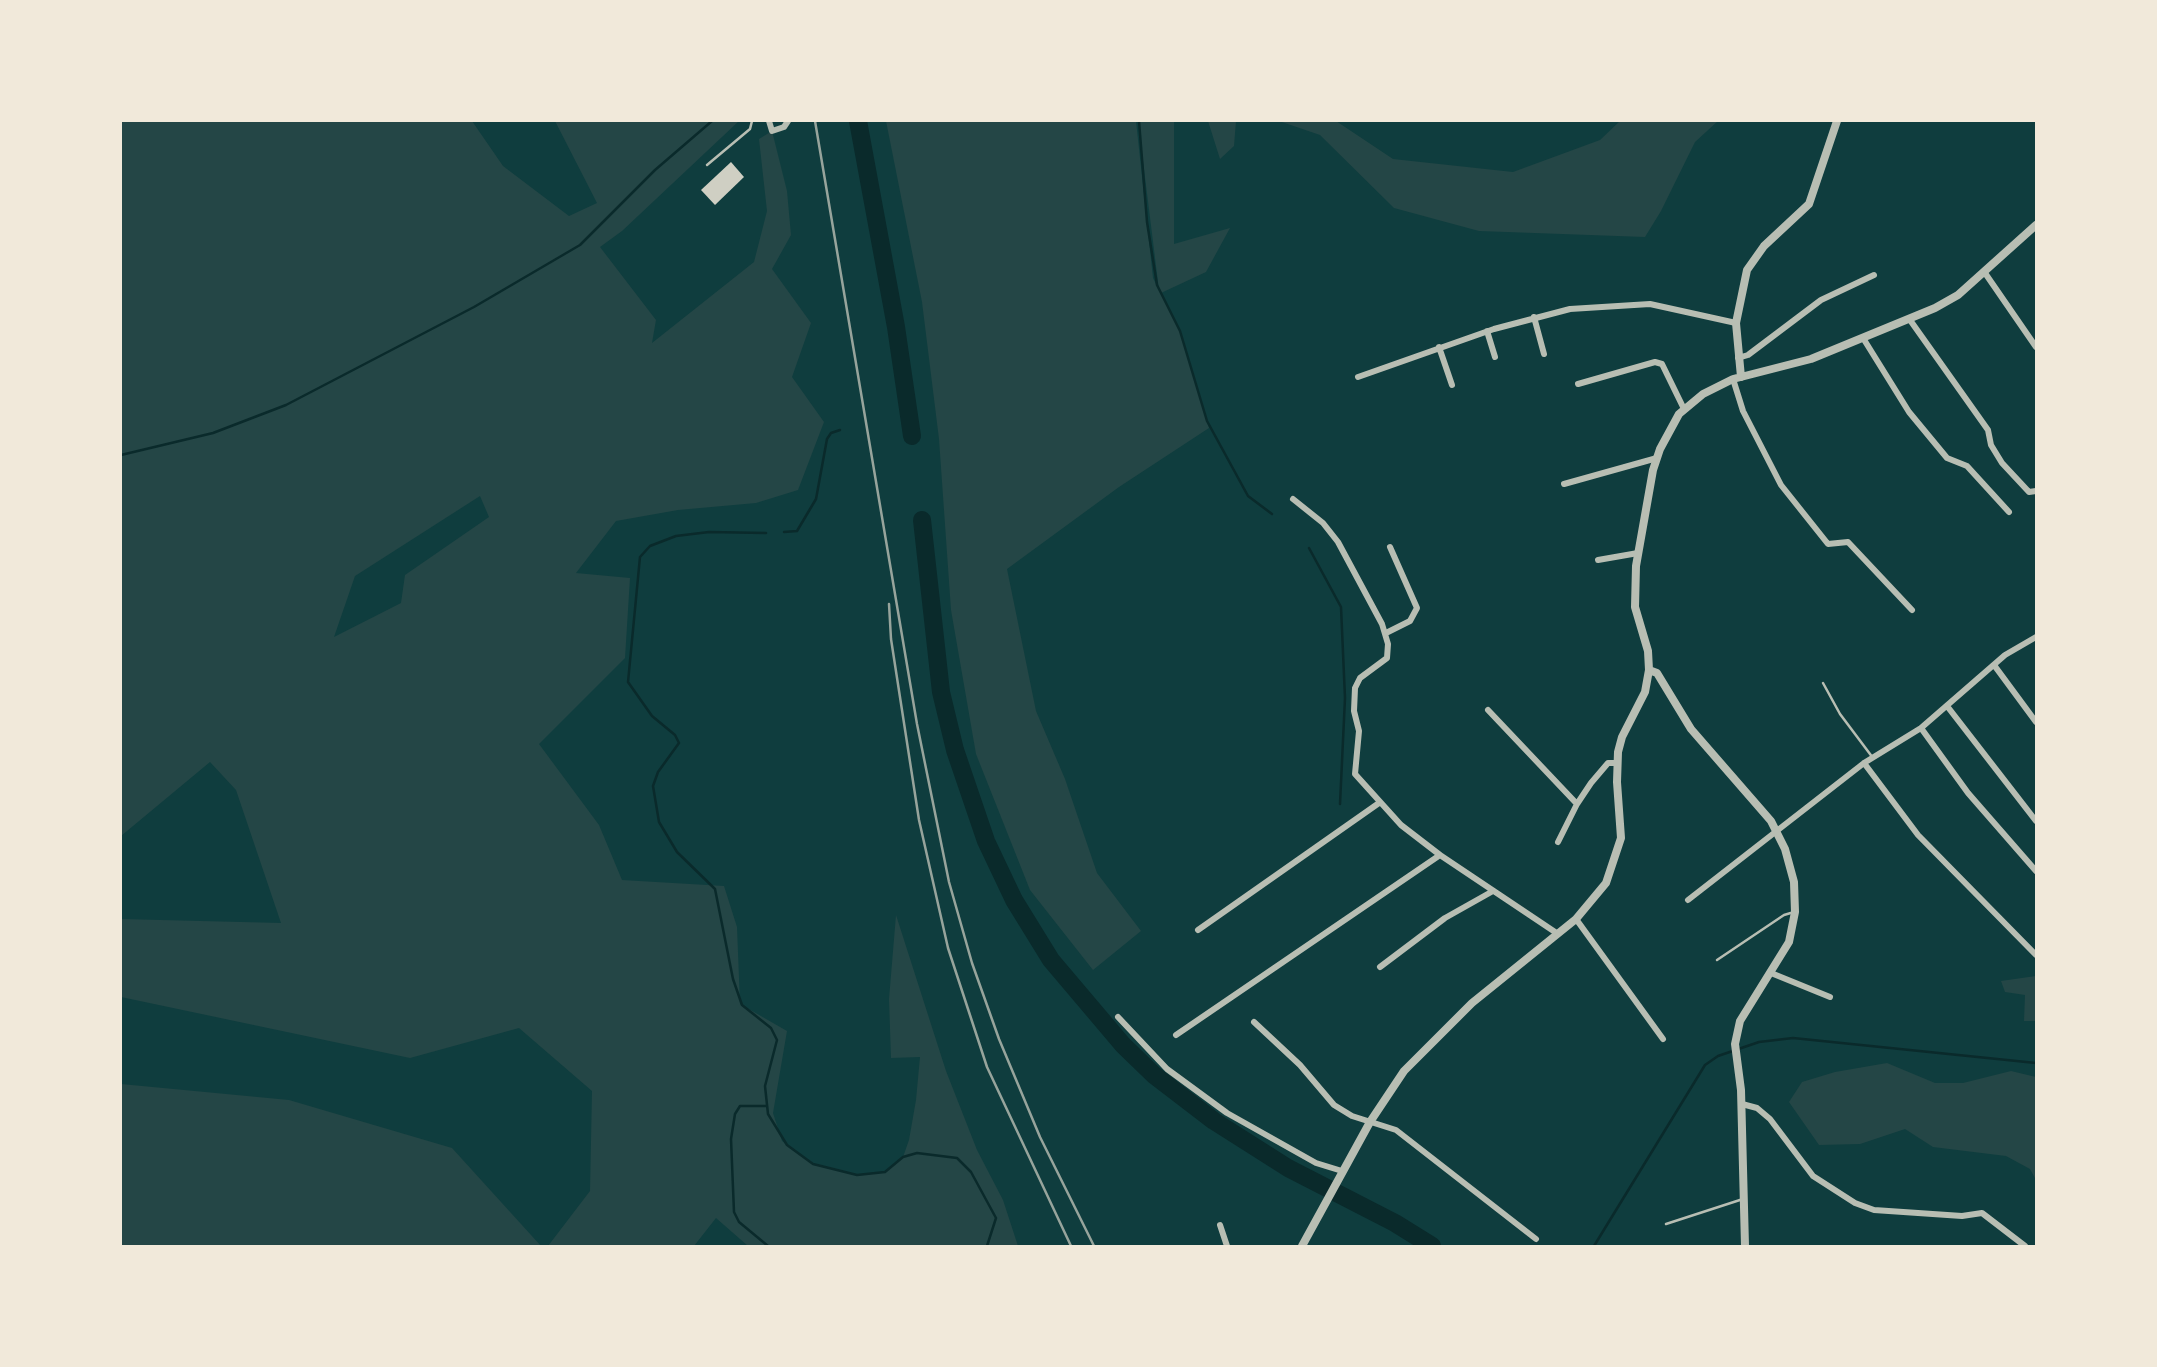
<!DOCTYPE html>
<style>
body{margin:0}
#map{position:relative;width:2157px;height:1367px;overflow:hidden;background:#0f3d3e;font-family:Mulish,sans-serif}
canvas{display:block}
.frame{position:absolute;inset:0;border:122px solid #f1e9da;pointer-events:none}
</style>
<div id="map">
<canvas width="2157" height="1367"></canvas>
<div class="frame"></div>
</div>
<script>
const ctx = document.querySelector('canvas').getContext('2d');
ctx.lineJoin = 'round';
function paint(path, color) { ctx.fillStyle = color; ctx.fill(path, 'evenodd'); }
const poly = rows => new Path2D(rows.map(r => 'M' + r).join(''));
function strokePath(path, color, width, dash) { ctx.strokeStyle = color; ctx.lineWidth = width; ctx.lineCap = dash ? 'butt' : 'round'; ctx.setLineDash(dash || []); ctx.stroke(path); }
paint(poly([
 [121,121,472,121,503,166,569,216,597,203,555,121,739,121,622,231,600,247,656,320,652,343,754,262,767,211,759,139,772,131,787,191,791,235,772,269,811,323,792,377,824,422,798,490,756,503,678,510,616,521,576,573,630,578,625,658,539,744,599,825,622,880,724,886,737,927,740,1004,787,1031,773,1113,782,1141,813,1164,857,1175,885,1172,903,1157,909,1140,916,1100,920,1057,891,1058,889,999,896,915,946,1071,977,1150,1003,1200,1018,1246,748,1246,716,1218,694,1246,548,1246,590,1191,592,1091,519,1028,410,1058,121,997,121,919,281,923,236,790,210,762,121,836],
 [480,496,489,517,405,575,401,603,334,637,355,576],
 [886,121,1136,121,1153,278,1159,290,1138,121,1174,121,1174,244,1230,228,1206,272,1161,293,1180,331,1209,428,1119,487,1007,569,1036,711,1065,779,1097,873,1141,931,1093,970,1030,890,976,754,951,610,939,439,922,302],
 [1208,121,1236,121,1234,146,1220,159],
 [1279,121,1336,121,1393,159,1513,172,1600,140,1620,121,1718,121,1695,142,1661,211,1645,237,1479,231,1394,208,1320,135],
 [2036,976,2036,1021,2024,1021,2025,995,2005,992,2001,981],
 [1887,1063,1935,1083,1963,1083,2011,1071,2036,1077,2036,1180,2030,1169,2006,1156,1933,1147,1905,1129,1860,1144,1819,1145,1789,1102,1802,1082,1835,1072],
 [121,1084,289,1100,452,1148,541,1246,121,1246]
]), '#244646');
strokePath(poly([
 [1139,121,1147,222,1157,285,1180,331,1207,421,1248,496,1272,514],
 [121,455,213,433,286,405,474,307,580,245,655,170,712,121],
 [784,532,797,531,816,499,827,439,831,433,840,430],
 [766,533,709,532,676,536,650,546,640,557,628,682,652,716,675,735,679,743,658,772,653,786,659,822,677,852,715,889,733,979,742,1005,771,1028,777,1040,765,1086,768,1114,787,1145,813,1164,857,1175,885,1172,903,1157,917,1153,957,1158,971,1172,996,1218,987,1246],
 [1309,548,1341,607,1345,698,1340,804],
 [767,1106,740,1106,735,1114,731,1139,734,1212,739,1222,768,1246],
 [1594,1246,1705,1065,1718,1056,1759,1042,1793,1038,2036,1063]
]), '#0a2a2b', 2.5);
strokePath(poly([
 [858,121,896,327,912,436],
 [922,520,941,692,955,750,986,841,1014,900,1051,960,1123,1045,1154,1075,1214,1121,1288,1168,1395,1223,1432,1246]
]), '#0a2a2b', 18);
paint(poly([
 [731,162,744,177,715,205,701,190]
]), '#cfcfc3');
strokePath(poly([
 [707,165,750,129,752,121],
 [1823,683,1840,714,1873,758],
 [1717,960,1784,915,1794,912],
 [1666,1224,1743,1199]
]), '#b8beb3', 2.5);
strokePath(poly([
 [769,121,772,131,784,127,788,121],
 [1985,273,2036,347],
 [1534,317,1544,354],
 [1910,320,1988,430,1991,445,2002,463,2029,492,2036,491],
 [1487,331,1495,357],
 [1863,338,1909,412,1947,458,1967,466,2009,512],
 [1439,347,1452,385],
 [1738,358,1748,355,1821,300,1874,275],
 [1358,377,1494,329,1570,309,1650,304,1736,323],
 [1733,379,1743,411,1781,485,1828,544,1848,542,1912,610],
 [1578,384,1655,362,1662,364,1684,409],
 [1564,484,1657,458],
 [1293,499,1323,523,1338,542,1382,624,1388,644,1387,658,1360,678,1355,688,1354,711,1359,731,1355,774,1401,825,1440,855,1558,934],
 [1598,560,1638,553],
 [1386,633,1410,621,1417,608,1390,547],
 [1994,665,2036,722],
 [1947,706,2036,821],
 [1488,710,1577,804],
 [1921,728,1968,793,2036,871],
 [1864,763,1918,835,2036,955],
 [1558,842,1577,804,1591,783,1608,763,1617,763],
 [1688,900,1864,763,1921,728,2005,655,2036,637],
 [1576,919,1663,1039],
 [1198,930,1379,803],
 [1380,967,1445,918,1493,891],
 [1771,973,1830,997],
 [1118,1017,1167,1069,1227,1113,1316,1163,1342,1171],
 [1254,1022,1300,1065,1334,1105,1352,1116,1396,1130,1536,1239],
 [1176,1035,1440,855],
 [1742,1104,1757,1108,1770,1119,1813,1176,1855,1203,1874,1210,1962,1216,1982,1213,2025,1246],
 [1220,1225,1227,1246]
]), '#b8beb3', 6);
strokePath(poly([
 [1741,377,1736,323,1747,270,1764,246,1809,204,1837,121],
 [1649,670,1657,673,1691,729,1771,821,1785,849,1794,882,1795,912,1789,942,1740,1021,1735,1044,1741,1090,1745,1246],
 [1302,1246,1370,1122,1404,1071,1472,1003,1576,919,1606,883,1621,838,1617,782,1618,752,1622,737,1645,692,1649,670,1648,651,1635,607,1636,566,1653,470,1660,449,1679,414,1703,394,1733,379,1811,359,1935,308,1958,295,2036,225]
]), '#b8beb3', 8);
strokePath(poly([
 [815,121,917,724,949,882,972,963,999,1039,1040,1137,1094,1246],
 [889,604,891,639,919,820,948,948,987,1067,1071,1246]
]), '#97a49c', 2.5);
</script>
